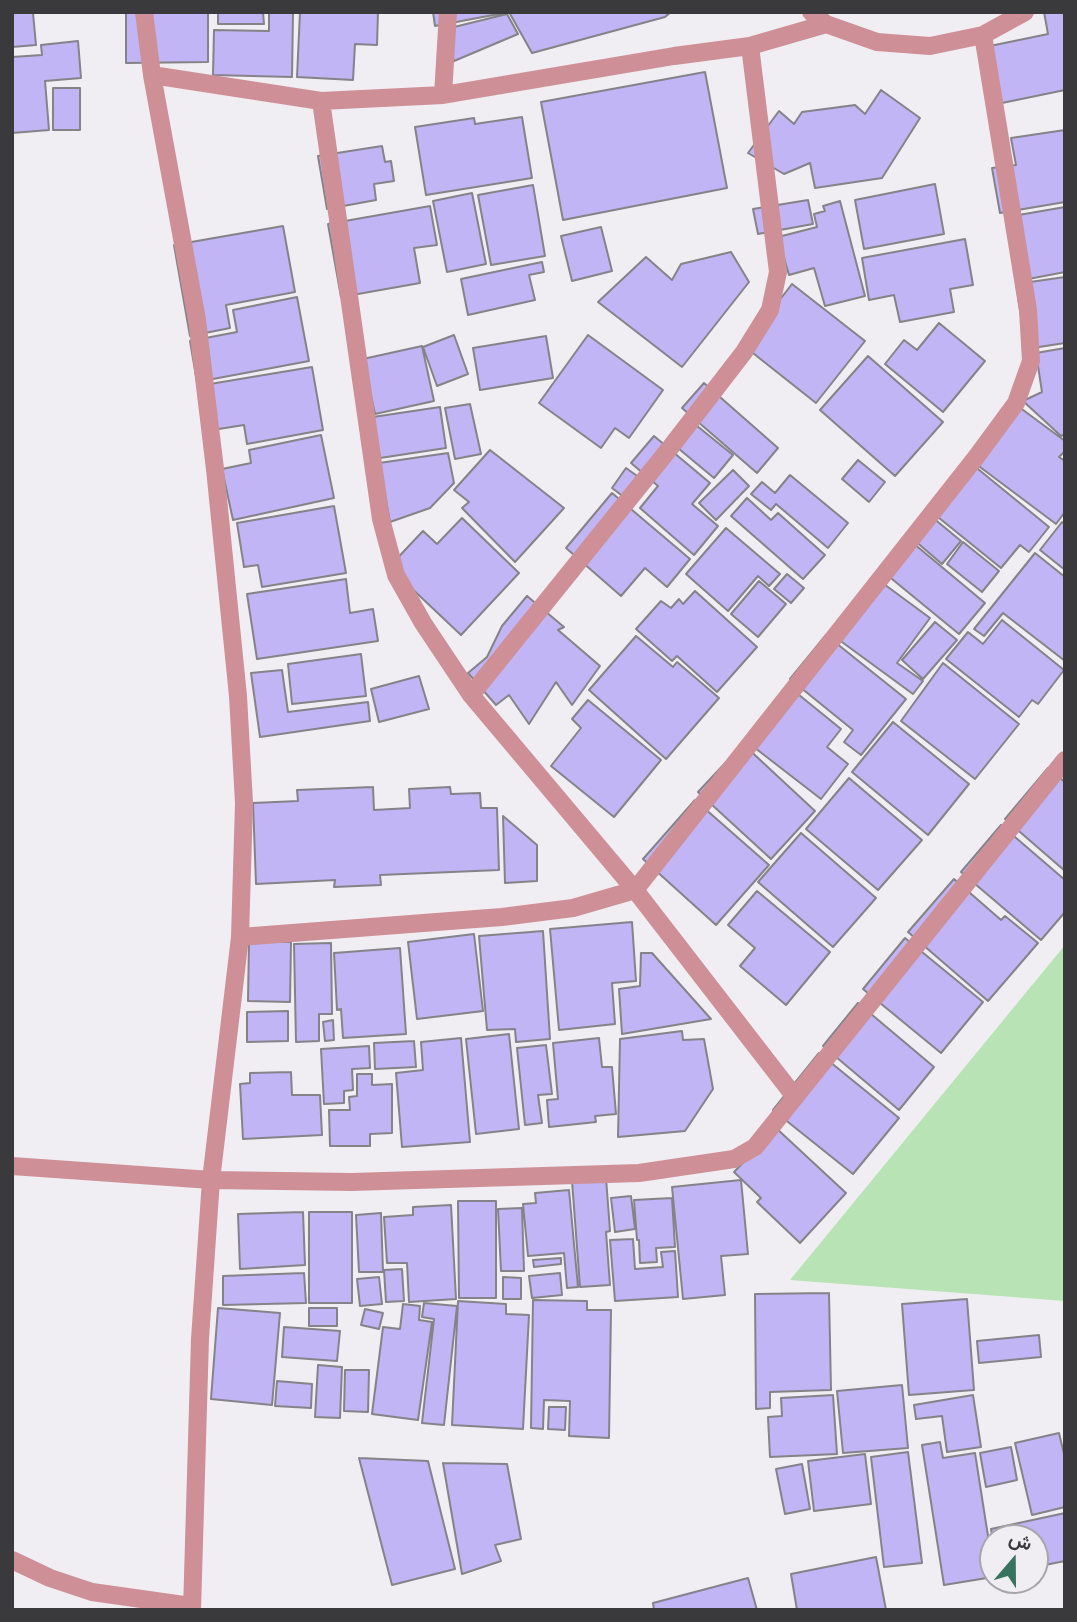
<!DOCTYPE html>
<meta charset="utf-8">
<style>
body{margin:0}
#map{position:relative;width:1077px;height:1622px;overflow:hidden;background:#f0eef3;font-family:"Crimson Pro",Vazirmatn,serif}
canvas{display:block}
.frame{position:absolute;inset:0;border:14px solid #3a3a3c;pointer-events:none}
.north{position:absolute;left:979px;top:1524px;width:70px;height:70px;box-sizing:border-box;background:#f0eef3;border:2px solid #a7a6aa;border-radius:50%;rotate:20deg;font-size:19px;font-weight:700;line-height:28px;text-align:center;color:#3a3a3c}
.north::after{content:'';display:block;margin:auto;width:24px;height:32px;background:#39755e;clip-path:polygon(50% 0,100% 100%,50% 72%,0 100%)}
</style>
<div id="map">
<canvas width="1077" height="1622"></canvas>
<div class="frame"></div>
<div class="north">ش</div>
</div>
<script>
const ctx = document.querySelector('canvas').getContext('2d');
ctx.lineJoin = 'round';
function paint(path, color) { ctx.fillStyle = color; ctx.fill(path, 'evenodd'); }
const poly = rows => new Path2D(rows.map(r => 'M' + r).join(''));
function strokePath(path, color, width, dash) { ctx.strokeStyle = color; ctx.lineWidth = width; ctx.lineCap = dash ? 'butt' : 'round'; ctx.setLineDash(dash || []); ctx.stroke(path); }
paint(poly([
 [1065,945,1065,1301,790,1280]
]), '#b8e3b4');
const building = poly([
 [12,12,40,12,33,13,36,45,12,47,12,12],
 [126,12,208,12,208,62,126,63,126,12],
 [218,12,263,12,264,24,218,24,218,12],
 [269,12,293,12,292,77,213,75,214,30,269,31,269,12],
 [300,12,378,12,377,45,355,44,353,80,297,77,300,12],
 [433,12,503,12,504,13,435,26,433,12],
 [509,12,671,12,665,17,532,53,509,12],
 [1044,12,1065,12,1065,90,1002,103,990,46,1048,34,1044,12],
 [507,14,518,34,454,61,442,30,507,14],
 [78,41,81,78,45,81,49,130,12,133,12,57,42,55,41,45,78,41],
 [705,72,727,188,563,220,541,102,705,72],
 [53,88,80,88,80,130,53,130,53,88],
 [881,90,920,118,882,178,815,188,810,163,784,174,748,153,779,111,794,124,802,112,855,105,865,114,881,90],
 [522,117,532,178,426,195,415,127,474,118,475,124,522,117],
 [1065,130,1065,202,1000,213,992,168,1016,165,1011,138,1065,130],
 [382,146,385,162,391,161,394,181,374,184,376,200,327,209,318,156,382,146],
 [935,184,944,234,864,249,855,200,935,184],
 [533,185,545,256,491,265,478,195,533,185],
 [472,193,486,264,447,272,433,201,472,193],
 [808,200,813,224,758,234,753,209,808,200],
 [840,201,865,296,825,306,814,268,789,275,778,237,817,227,814,214,825,211,823,206,840,201],
 [430,206,437,245,414,248,420,283,341,297,328,224,430,206],
 [1065,207,1065,272,1018,281,1007,217,1065,207],
 [283,226,295,292,226,305,230,328,190,336,174,245,283,226],
 [601,227,612,271,572,281,561,236,601,227],
 [965,239,973,285,950,289,954,312,900,322,894,295,869,300,862,258,965,239],
 [731,252,749,282,682,367,598,302,646,257,672,280,681,264,731,252],
 [542,262,544,272,529,275,535,300,468,315,461,279,542,262],
 [1065,277,1065,343,1026,349,1016,284,1065,277],
 [792,284,865,341,816,403,744,346,792,284],
 [297,297,309,361,197,382,190,341,237,332,233,310,297,297],
 [939,323,985,361,943,412,885,364,904,340,917,350,939,323],
 [454,335,468,374,437,386,423,347,454,335],
 [588,335,663,390,629,438,615,428,601,448,539,403,588,335],
 [546,336,553,378,480,390,473,348,546,336],
 [422,346,434,401,375,414,363,359,422,346],
 [1065,348,1065,434,1061,436,1023,401,1042,392,1036,353,1065,348],
 [868,356,943,422,895,476,820,410,868,356],
 [312,367,323,430,247,444,244,425,206,431,198,386,312,367],
 [704,383,778,448,757,473,682,408,704,383],
 [470,404,481,454,455,459,445,408,470,404],
 [440,407,446,448,380,458,373,417,440,407],
 [1019,407,1065,441,1065,451,1059,457,1065,461,1065,512,1056,524,976,464,1019,407],
 [686,417,733,455,714,478,667,439,686,417],
 [321,435,334,498,233,520,222,469,251,463,249,450,321,435],
 [654,436,710,483,692,504,718,526,694,555,640,508,658,486,631,463,654,436],
 [490,450,564,508,515,562,462,508,469,502,454,490,490,450],
 [448,453,454,483,430,508,390,522,379,463,448,453],
 [858,460,885,482,869,502,842,479,858,460],
 [967,460,1049,527,1029,552,1020,545,1001,568,928,509,967,460],
 [626,468,647,483,633,504,612,488,626,468],
 [733,470,749,486,716,520,699,503,733,470],
 [790,475,848,523,828,548,776,504,771,510,751,494,762,482,775,493,790,475],
 [612,493,690,559,667,587,645,568,621,596,566,548,612,493],
 [747,498,771,520,778,513,825,555,803,579,731,516,747,498],
 [334,506,346,573,262,587,258,565,244,567,237,523,334,506],
 [926,512,961,541,942,564,907,534,926,512],
 [462,518,519,573,461,635,389,567,423,531,437,544,462,518],
 [1062,522,1065,524,1065,570,1040,550,1062,522],
 [726,528,780,574,769,586,758,576,728,611,686,574,726,528],
 [907,538,985,603,959,634,881,570,907,538],
 [963,542,999,571,982,592,947,564,963,542],
 [1035,553,1065,577,1065,661,1003,613,984,636,974,629,1035,553],
 [787,574,804,588,791,603,774,589,787,574],
 [873,576,930,618,897,663,923,681,913,694,831,634,873,576],
 [346,579,350,613,373,609,378,641,257,659,247,594,346,579],
 [759,581,786,604,758,637,731,614,759,581],
 [695,591,757,647,717,692,677,656,672,661,636,629,661,601,671,608,679,599,683,604,695,591],
 [527,596,564,627,558,630,600,666,572,705,556,682,529,724,509,695,496,705,468,673,487,657,502,626,527,596],
 [1002,620,1064,670,1038,704,1032,700,1019,717,946,659,968,632,983,644,1002,620],
 [935,622,957,640,923,679,902,660,935,622],
 [826,635,906,699,861,755,844,742,853,730,790,679,826,635],
 [636,636,673,667,677,662,719,698,666,759,589,690,636,636],
 [361,654,366,696,292,704,288,664,361,654],
 [943,663,1019,724,975,779,901,721,943,663],
 [282,670,288,712,368,702,370,721,260,737,251,673,282,670],
 [419,676,429,709,379,722,371,689,419,676],
 [788,686,841,729,827,747,848,764,821,799,746,741,788,686],
 [588,700,661,760,614,817,551,766,581,728,572,719,588,700],
 [893,722,969,784,928,835,852,772,893,722],
 [743,744,815,811,771,859,698,792,743,744],
 [1048,768,1065,782,1065,871,1005,819,1048,768],
 [849,778,922,840,878,890,806,829,849,778],
 [373,787,374,810,410,808,409,789,450,787,451,794,480,793,481,808,497,808,499,870,380,875,381,885,334,887,335,880,256,884,253,803,298,801,297,790,373,787],
 [695,800,769,865,716,925,643,859,695,800],
 [503,816,537,845,537,881,505,883,503,816],
 [1001,825,1065,880,1065,912,1041,940,961,872,1001,825],
 [801,833,876,898,833,947,758,882,801,833],
 [954,879,1001,920,1005,916,1038,943,988,1001,908,932,954,879],
 [757,891,830,952,786,1005,740,966,755,948,728,925,757,891],
 [632,922,636,981,612,983,615,1024,559,1030,550,929,632,922],
 [543,931,550,1039,516,1042,515,1029,487,1030,479,936,543,931],
 [474,934,483,1011,417,1019,408,942,474,934],
 [905,938,983,1002,941,1053,863,989,905,938],
 [249,941,291,942,290,1002,248,1001,249,941],
 [331,943,332,1014,319,1014,319,1041,296,1042,294,944,331,943],
 [400,948,406,1034,343,1038,341,1009,337,1010,334,953,400,948],
 [641,953,652,953,711,1019,622,1034,619,989,640,986,641,953],
 [858,1003,934,1067,899,1110,823,1046,858,1003],
 [288,1011,288,1041,247,1042,247,1012,288,1011],
 [333,1020,334,1040,325,1041,323,1022,333,1020],
 [682,1031,683,1040,704,1039,713,1089,685,1131,618,1137,620,1039,682,1031],
 [509,1034,519,1129,476,1134,466,1039,509,1034],
 [461,1038,470,1142,402,1147,396,1073,423,1070,421,1042,461,1038],
 [599,1038,602,1067,612,1067,616,1114,595,1116,596,1122,549,1127,547,1100,558,1099,553,1043,599,1038],
 [414,1041,416,1067,375,1069,374,1043,414,1041],
 [546,1045,552,1094,538,1095,542,1123,525,1125,517,1048,546,1045],
 [369,1046,370,1068,352,1069,353,1090,344,1091,344,1103,324,1104,321,1049,369,1046],
 [819,1053,899,1118,853,1174,773,1110,819,1053],
 [291,1072,292,1095,320,1095,322,1135,243,1139,240,1084,250,1083,250,1073,291,1072],
 [357,1074,372,1074,372,1085,392,1084,392,1133,370,1134,370,1146,330,1146,329,1110,350,1110,349,1097,357,1096,357,1074],
 [776,1128,846,1193,800,1243,757,1202,761,1198,734,1172,776,1128],
 [606,1178,610,1231,606,1232,610,1285,580,1287,572,1181,606,1178],
 [741,1180,748,1254,721,1256,725,1295,683,1299,672,1187,741,1180],
 [569,1190,578,1287,567,1288,564,1253,528,1256,523,1204,536,1203,535,1193,569,1190],
 [631,1196,635,1229,615,1232,611,1198,631,1196],
 [672,1198,675,1247,656,1248,657,1262,640,1263,639,1240,637,1240,634,1200,672,1198],
 [458,1201,496,1201,496,1298,459,1298,458,1201],
 [451,1205,456,1299,409,1302,407,1263,387,1263,384,1217,413,1215,413,1207,451,1205],
 [522,1208,524,1271,501,1271,498,1209,522,1208],
 [303,1212,305,1265,240,1269,238,1214,303,1212],
 [309,1212,352,1212,352,1303,309,1303,309,1212],
 [381,1213,383,1272,359,1272,356,1215,381,1213],
 [633,1239,635,1269,663,1267,661,1252,675,1251,678,1297,615,1301,610,1240,633,1239],
 [561,1258,561,1264,534,1267,533,1260,561,1258],
 [402,1269,404,1301,386,1302,384,1270,402,1269],
 [304,1273,306,1303,223,1305,223,1276,304,1273],
 [560,1273,562,1295,532,1298,529,1276,560,1273],
 [379,1277,382,1304,360,1306,357,1279,379,1277],
 [503,1277,521,1278,521,1299,503,1299,503,1277],
 [829,1293,831,1390,770,1392,770,1408,756,1409,755,1294,829,1293],
 [967,1299,974,1390,909,1395,902,1304,967,1299],
 [533,1300,587,1301,587,1310,611,1310,609,1438,569,1436,570,1401,544,1400,543,1429,531,1428,533,1300],
 [458,1301,506,1304,506,1314,529,1315,523,1429,452,1425,458,1301],
 [424,1303,457,1306,444,1425,422,1423,434,1319,422,1317,424,1303],
 [403,1304,420,1306,419,1320,432,1322,418,1420,372,1414,383,1327,400,1329,403,1304],
 [218,1308,280,1313,272,1405,211,1399,218,1308],
 [309,1308,337,1308,337,1326,309,1326,309,1308],
 [365,1309,383,1313,379,1329,361,1325,365,1309],
 [284,1327,340,1331,337,1361,282,1357,284,1327],
 [1039,1335,1041,1357,979,1363,977,1341,1039,1335],
 [318,1365,342,1367,340,1418,315,1417,318,1365],
 [345,1370,369,1370,368,1412,344,1411,345,1370],
 [277,1381,312,1384,311,1408,275,1406,277,1381],
 [902,1385,908,1448,843,1453,837,1391,902,1385],
 [833,1395,837,1454,770,1457,768,1417,782,1416,781,1398,833,1395],
 [973,1395,981,1447,947,1452,942,1416,916,1419,914,1405,973,1395],
 [549,1407,566,1407,565,1430,548,1429,549,1407],
 [1059,1433,1065,1458,1065,1507,1032,1515,1015,1443,1059,1433],
 [940,1442,943,1458,975,1453,993,1568,993,1577,944,1585,922,1445,940,1442],
 [1011,1447,1017,1480,986,1487,980,1453,1011,1447],
 [908,1452,922,1563,884,1567,871,1457,908,1452],
 [865,1454,871,1504,814,1511,808,1461,865,1454],
 [359,1458,428,1461,455,1569,392,1585,359,1458],
 [443,1463,507,1464,521,1539,495,1545,501,1561,462,1574,443,1463],
 [802,1464,810,1509,785,1514,776,1469,802,1464],
 [1065,1513,1065,1561,1035,1567,1035,1538,993,1539,991,1529,1065,1513],
 [876,1557,886,1610,797,1610,791,1574,876,1557],
 [748,1578,757,1610,654,1610,653,1603,748,1578]
]);
paint(building, '#c1b5f6');
strokePath(building, '#848388', 2);
strokePath(poly([
 [144,12,152,75],
 [811,12,826,24,877,42,930,46,983,35,1025,12],
 [443,95,448,12],
 [321,101,381,519,396,575,423,623,471,695,635,890,795,1097],
 [471,695,670,448,744,352,770,310,778,272,750,46],
 [240,937,502,917,573,908,635,890,977,456,1016,403,1031,361,1028,310,983,35],
 [12,1166,211,1180,352,1182,639,1173,734,1159,755,1147,1065,760],
 [12,1560,50,1578,92,1592,191,1606],
 [192,1610,200,1339,211,1180,240,937,244,803,238,696,215,469,197,320,152,75,321,101,443,95,674,56,750,46,826,24]
]), '#ce8f97', 18);
</script>
